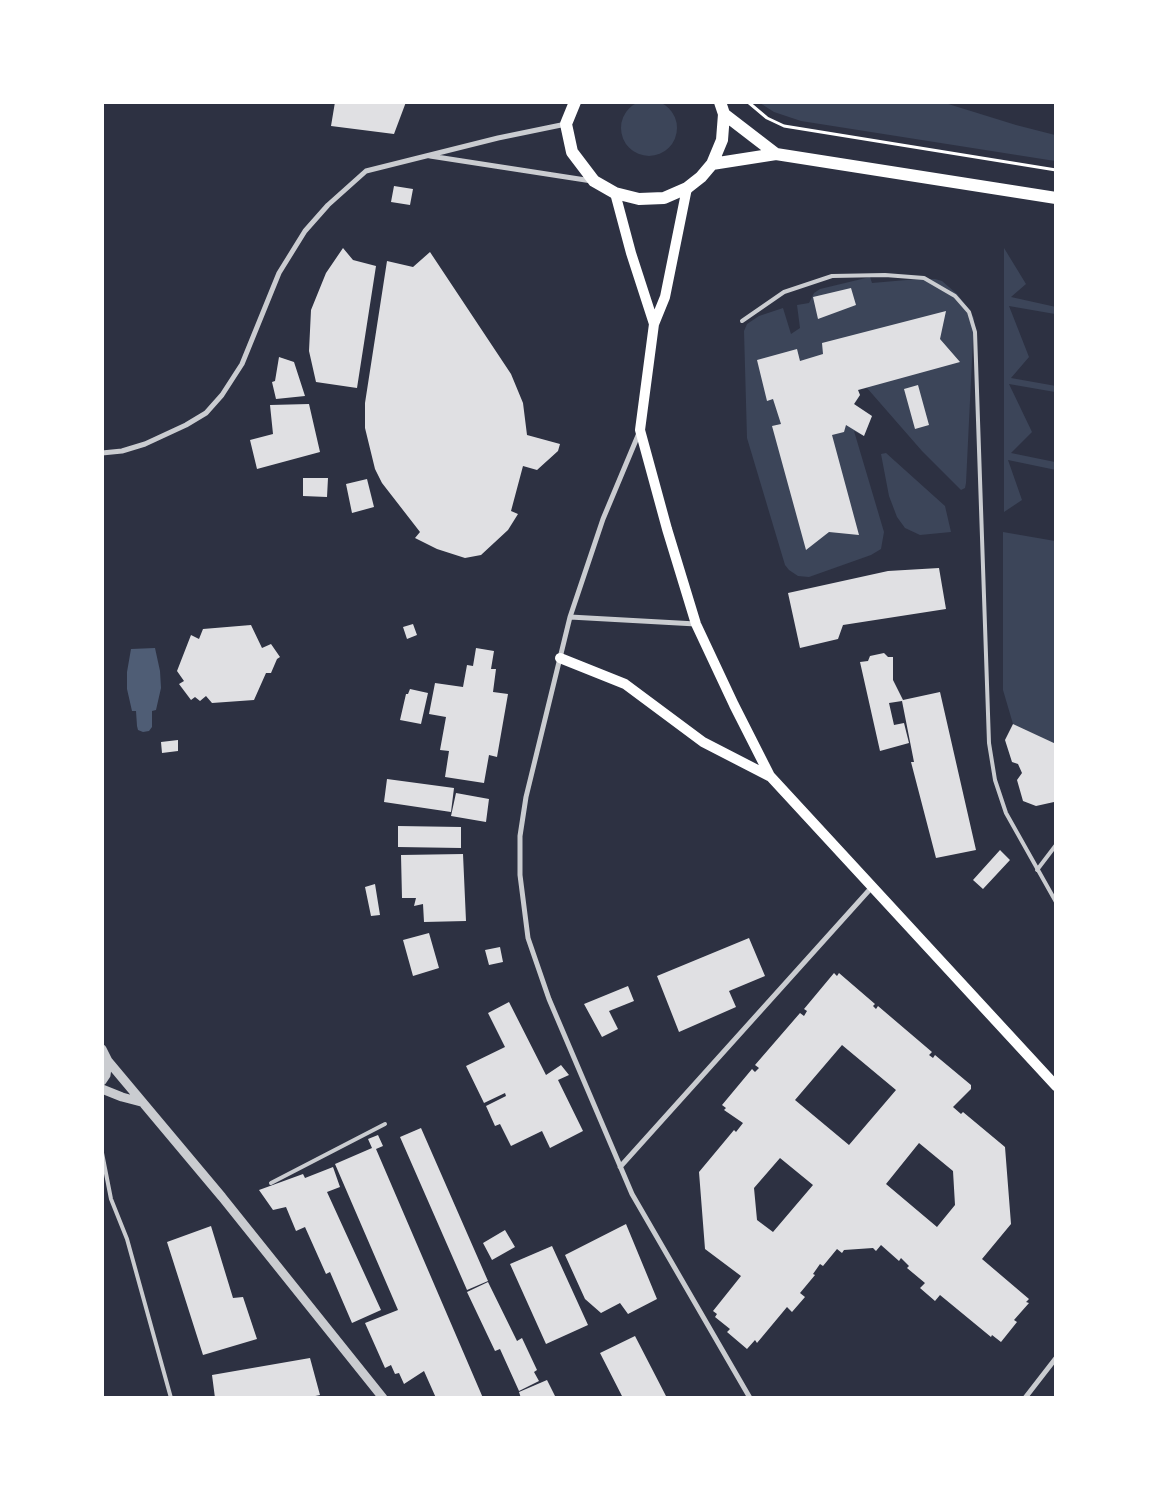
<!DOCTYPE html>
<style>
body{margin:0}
#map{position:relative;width:1158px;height:1500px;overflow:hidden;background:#2d3142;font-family:"DejaVu Sans",sans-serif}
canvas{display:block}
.frame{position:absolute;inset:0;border:104px solid #fff;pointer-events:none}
</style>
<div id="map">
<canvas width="1158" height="1500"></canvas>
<div class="frame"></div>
</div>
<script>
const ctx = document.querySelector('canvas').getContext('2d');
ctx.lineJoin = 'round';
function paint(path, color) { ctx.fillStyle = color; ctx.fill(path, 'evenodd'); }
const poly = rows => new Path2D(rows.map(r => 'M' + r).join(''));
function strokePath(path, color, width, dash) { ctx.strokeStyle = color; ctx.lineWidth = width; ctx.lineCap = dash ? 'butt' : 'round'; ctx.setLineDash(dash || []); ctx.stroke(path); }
paint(poly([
 '621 128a28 28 0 1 1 56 0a28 28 0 1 1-56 0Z',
 [760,103,945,103,1016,125,1055,135,1055,161,801,121,774,112],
 [1004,248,1026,284,1011,297,1056,307,1055,314,1009,306,1029,357,1011,378,1056,386,1055,392,1009,384,1032,432,1011,453,1055,462,1056,470,1008,460,1022,500,1004,512],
 [870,277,872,283,918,279,935,279,942,281,957,294,968,308,974,318,966,483,965,488,961,490,922,451,867,388,858,390,860,395,854,405,872,416,864,436,854,431,884,532,881,549,871,555,809,577,798,576,789,570,785,565,747,438,744,331,747,324,759,316,783,308,791,334,800,328,797,305,809,303,814,293,820,289],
 [886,453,945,506,951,532,920,535,905,528,897,517,889,496,881,454],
 [1003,532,1055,541,1055,744,1013,724,1003,690]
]), '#3c4559');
paint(poly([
 [155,648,160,671,161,688,156,710,152,711,152,727,149,731,143,732,138,730,137,726,136,711,132,711,127,689,127,672,131,649]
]), '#4f5d75');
paint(poly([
 [335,102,406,102,394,134,331,126],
 [394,186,413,189,410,205,391,202],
 [343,248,353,260,376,266,357,388,316,382,309,351,311,310,326,273],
 [430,252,511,374,523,403,527,435,560,444,558,451,537,470,523,466,511,511,518,514,508,530,481,555,465,558,437,549,415,538,420,532,382,483,375,469,365,428,365,403,387,261,413,267],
 [851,288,856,305,818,319,813,297],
 [946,311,940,339,960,362,858,390,860,395,854,404,872,416,864,436,846,425,844,432,832,435,859,535,829,532,806,550,772,426,781,424,773,399,767,401,757,360,797,349,800,361,823,354,822,343],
 [279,357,294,362,305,396,276,399,272,382,275,381],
 [918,385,929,425,915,429,904,389],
 [309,404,320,452,257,469,250,440,273,434,270,405],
 [303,478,328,478,327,497,303,496],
 [367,479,374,507,352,513,346,484],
 [939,568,946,609,843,625,838,639,800,648,788,593,888,571],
 [413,624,417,635,407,639,403,627],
 [251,625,262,648,271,644,280,657,277,659,271,673,266,673,254,700,212,703,206,696,200,701,195,697,191,700,179,684,184,681,177,671,191,635,199,639,203,629],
 [476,648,494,651,491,669,496,669,493,692,508,694,497,757,489,755,484,783,445,777,449,751,440,750,446,717,429,714,435,683,463,687,467,665,473,666],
 [884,653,888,657,893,657,893,680,903,700,940,692,976,850,936,858,911,762,914,762,902,701,889,703,894,725,904,723,909,743,880,751,860,662,868,661,870,656],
 [410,689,428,693,421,724,400,720,406,694,408,694],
 [1013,724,1056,744,1054,802,1036,806,1023,801,1017,780,1022,773,1018,764,1012,762,1005,740],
 [178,740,178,751,162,753,161,742],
 [387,779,454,788,451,812,384,802],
 [456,793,489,799,486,822,451,816],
 [398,826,461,827,461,848,398,847],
 [1000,850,1010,860,983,889,973,880],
 [463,854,466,921,424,922,423,904,414,906,416,898,402,898,401,855],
 [375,884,380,915,371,916,365,887],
 [429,933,439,968,413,976,403,940],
 [749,938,765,976,729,991,736,1007,679,1032,657,976],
 [500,947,503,962,489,965,485,950],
 [834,973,837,976,839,973,875,1004,873,1006,876,1009,878,1006,932,1052,929,1055,933,1058,935,1055,971,1085,971,1089,953,1107,961,1114,963,1112,1005,1147,1011,1224,982,1259,1029,1299,1026,1302,1029,1303,1014,1320,1017,1322,1001,1342,992,1335,991,1337,940,1295,935,1301,920,1288,925,1283,907,1268,909,1266,901,1258,899,1261,881,1245,876,1251,873,1248,844,1250,842,1253,837,1249,823,1266,820,1264,813,1274,815,1275,800,1293,805,1297,792,1312,787,1307,757,1343,755,1340,747,1349,727,1332,730,1329,715,1317,717,1314,713,1311,741,1276,705,1249,699,1172,734,1130,736,1132,743,1123,724,1110,726,1108,722,1105,752,1069,755,1072,759,1068,755,1065,800,1013,804,1016,807,1011,804,1009],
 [842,1045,896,1090,849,1145,795,1100],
 [919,1143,953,1171,955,1205,937,1227,886,1184],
 [780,1158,813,1185,773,1232,757,1220,754,1188],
 [628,986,634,1001,609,1011,618,1029,602,1037,584,1004],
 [509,1002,546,1075,561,1065,569,1075,558,1080,583,1131,550,1148,542,1131,511,1146,500,1124,495,1126,486,1106,506,1096,505,1093,484,1103,466,1066,505,1047,488,1013],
 [421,1128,488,1281,467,1290,400,1137],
 [378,1135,383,1146,376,1149,483,1398,436,1398,424,1371,404,1384,399,1373,395,1374,391,1365,385,1368,365,1323,398,1310,335,1164,372,1148,368,1139],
 [333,1167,340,1187,327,1192,381,1310,352,1323,330,1272,326,1274,305,1227,296,1231,286,1207,273,1210,259,1190,303,1174,305,1178],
 [626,1224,657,1299,628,1314,620,1303,601,1313,585,1299,565,1255],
 [211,1226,233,1298,243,1297,257,1339,203,1355,167,1242],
 [505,1230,515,1247,492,1260,483,1243],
 [552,1246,588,1325,546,1344,510,1264],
 [488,1282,517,1341,522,1338,537,1370,534,1372,539,1381,519,1391,500,1349,495,1351,467,1292],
 [635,1336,667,1398,623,1398,600,1353],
 [310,1358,320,1395,306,1398,215,1398,212,1375],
 [547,1380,556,1398,521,1398,519,1392]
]), '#e0e0e3');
strokePath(poly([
 [748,102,767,118,784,126,1056,170]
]), '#fff', 3);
strokePath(poly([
 [742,321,784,292,832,276,885,275,924,278,955,296,969,312,975,332,989,743,995,780,1006,813,1056,902],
 [1037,870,1056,845],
 [102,1153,111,1199,127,1239,171,1398],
 [271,1183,385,1124]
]), '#caccd0', 4);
strokePath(poly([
 [430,156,592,181],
 [639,433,603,519,570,617,526,797,520,836,520,875,528,938,549,999,632,1194,750,1398],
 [102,453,122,451,145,444,186,425,206,413,222,395,242,364,279,273,305,231,328,205,366,171,498,138,566,124],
 [570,617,696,624],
 [620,1167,872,887],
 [1025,1398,1056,1358]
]), '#caccd0', 5);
strokePath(poly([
 [102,1049,108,1061,106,1075,102,1081],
 [108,1061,222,1197,383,1398],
 [102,1089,122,1097,141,1102]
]), '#caccd0', 9);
strokePath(poly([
 [687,188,665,297,654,324,640,430,667,529,696,624,734,705,770,776,1056,1086],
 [615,193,631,253,654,324],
 [560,658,625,684,703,742,769,776]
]), '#fff', 10);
strokePath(poly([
 [575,102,566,124,572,152,594,181,615,193,639,199,664,198,687,188,701,177,712,164,722,140,724,114,720,102],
 [724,114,776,154],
 [712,164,776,154,1056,198]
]), '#fff', 12);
</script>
